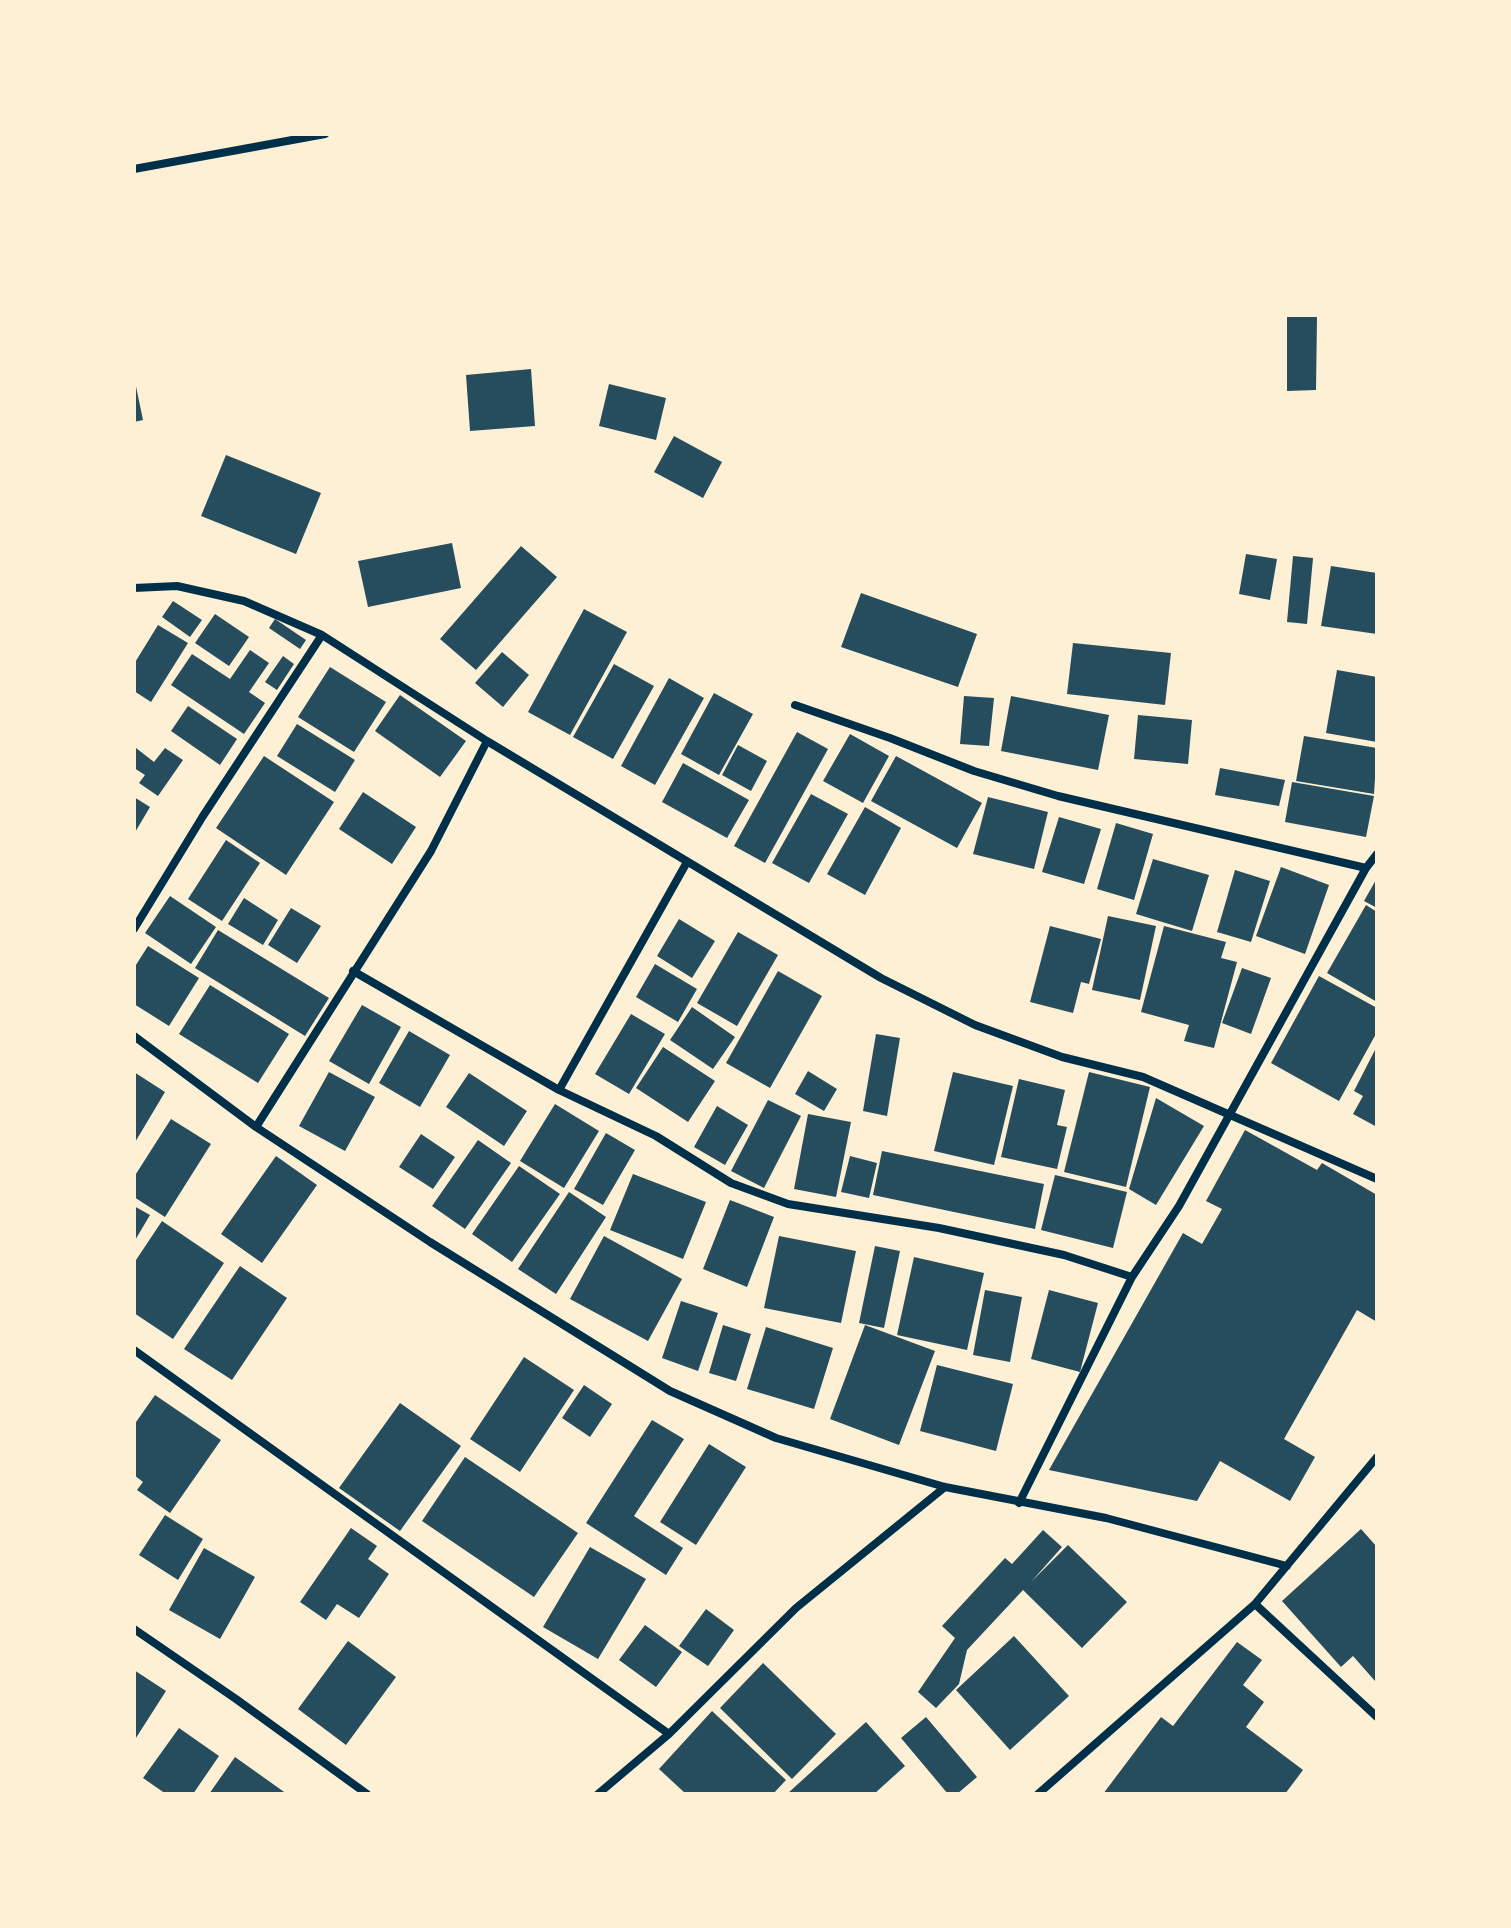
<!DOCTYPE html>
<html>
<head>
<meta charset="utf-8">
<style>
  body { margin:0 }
  #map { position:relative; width:1511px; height:1928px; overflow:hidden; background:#fdf0d5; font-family:Karla,sans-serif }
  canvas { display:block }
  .frame { position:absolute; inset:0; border:136px solid #fdf0d5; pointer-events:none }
</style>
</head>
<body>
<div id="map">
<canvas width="1511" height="1928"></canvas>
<div class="frame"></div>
</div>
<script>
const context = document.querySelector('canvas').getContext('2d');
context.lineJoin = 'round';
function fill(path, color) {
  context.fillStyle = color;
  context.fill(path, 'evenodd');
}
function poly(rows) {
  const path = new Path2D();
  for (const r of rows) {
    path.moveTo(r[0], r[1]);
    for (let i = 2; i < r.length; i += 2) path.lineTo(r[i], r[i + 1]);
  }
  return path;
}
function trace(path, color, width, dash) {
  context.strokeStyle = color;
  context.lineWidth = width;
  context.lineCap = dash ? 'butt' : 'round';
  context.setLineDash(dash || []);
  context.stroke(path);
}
fill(poly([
  [1287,317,1317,317,1316,390,1287,391],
  [531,369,535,426,470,431,466,375],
  [134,377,143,420,134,422],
  [609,384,666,398,656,440,599,426],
  [674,436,722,462,703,498,654,472],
  [226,455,321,493,296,554,201,516],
  [452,543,461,588,368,607,358,561],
  [521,546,557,577,476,670,440,639],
  [1246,554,1277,559,1270,600,1239,594],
  [1293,556,1313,558,1307,624,1287,622],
  [1331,566,1377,573,1377,634,1321,626],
  [861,593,977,634,958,687,841,647],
  [173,601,202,620,190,637,162,617],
  [584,609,627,632,570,735,528,712],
  [215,614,249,637,229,666,195,643],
  [275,619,306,640,300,649,269,628],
  [158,625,188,643,151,702,134,691,134,664],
  [1073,643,1171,653,1165,705,1067,694],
  [250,650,269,663,249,692,265,703,244,734,171,685,192,654,230,679],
  [502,652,529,675,503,707,475,683],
  [283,656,294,664,277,690,265,682],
  [614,664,654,686,613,759,573,737],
  [330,667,386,702,354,752,298,717],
  [1337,670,1377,677,1377,742,1326,733],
  [669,678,704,698,655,785,621,766],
  [714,693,753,714,719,775,681,754],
  [400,695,466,741,440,777,375,731],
  [964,696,994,698,989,746,960,744],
  [1011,696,1109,715,1098,770,1001,751],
  [188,706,237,739,220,765,171,731],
  [1138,715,1192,720,1188,764,1134,759],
  [297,724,355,760,335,792,277,756],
  [797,732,828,749,765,863,734,846],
  [850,734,889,756,863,803,823,781],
  [1304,736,1377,748,1374,794,1296,781],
  [738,745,767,761,751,791,722,775],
  [136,748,154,762,165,748,183,760,158,796,139,783,145,775,134,768],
  [264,756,334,802,286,875,216,828],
  [896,756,982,803,957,848,871,801],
  [683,763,749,800,727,838,662,802],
  [1220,768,1285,780,1279,806,1215,795],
  [1292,782,1374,796,1366,837,1285,822],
  [363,792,416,827,392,864,339,829],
  [811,794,848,814,809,883,772,863],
  [134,797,150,807,134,834],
  [988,797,1048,812,1034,869,973,854],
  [865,807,901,828,865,895,827,874],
  [1059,817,1101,829,1084,884,1042,872],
  [1116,823,1153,834,1134,900,1097,889],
  [226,840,260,863,222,921,188,899],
  [1153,859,1209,875,1192,931,1136,914],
  [1281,867,1329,885,1305,954,1256,936],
  [1235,870,1270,881,1251,942,1217,932],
  [1377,878,1377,908,1364,901],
  [170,896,216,927,191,964,145,933],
  [244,898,278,920,263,945,228,924],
  [1366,905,1377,912,1377,1002,1327,973],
  [291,908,321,926,297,963,268,945],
  [1108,916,1156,926,1140,1000,1092,990],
  [679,919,715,941,692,978,657,956],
  [1050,926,1101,939,1089,984,1081,982,1073,1013,1030,1002],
  [1164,926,1226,942,1221,958,1237,962,1214,1048,1184,1041,1189,1025,1141,1012],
  [218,930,329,998,305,1036,195,968],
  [738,932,778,955,737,1026,697,1003],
  [148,946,199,978,169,1026,134,1004,134,968],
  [655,964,697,989,678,1022,636,997],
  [1242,968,1271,978,1251,1034,1222,1023],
  [778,971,822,996,770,1088,726,1063],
  [1319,976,1377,1008,1377,1032,1339,1101,1271,1063],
  [210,985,289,1034,258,1083,179,1034],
  [362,1005,401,1027,369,1084,329,1061],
  [692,1007,735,1037,713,1069,670,1040],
  [631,1014,665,1034,629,1094,595,1074],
  [409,1031,450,1055,420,1107,379,1083],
  [876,1034,900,1038,887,1116,863,1111],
  [1377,1046,1377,1127,1353,1114,1363,1096,1354,1091],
  [663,1047,715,1081,688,1122,636,1088],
  [808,1071,837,1089,824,1111,795,1094],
  [134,1072,165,1092,134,1144],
  [329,1072,375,1097,345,1151,299,1126],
  [953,1072,1013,1086,994,1165,934,1151],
  [1089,1072,1150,1087,1126,1187,1064,1172],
  [469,1073,527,1111,504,1146,446,1107],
  [1019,1079,1065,1090,1057,1125,1067,1127,1057,1169,1001,1157],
  [1156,1098,1204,1126,1156,1205,1129,1189],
  [768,1100,801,1116,764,1188,731,1171],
  [555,1104,599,1131,564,1188,520,1161],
  [717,1106,748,1125,725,1165,694,1147],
  [808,1114,851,1122,836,1197,794,1189],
  [171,1119,211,1144,165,1217,134,1197,134,1177],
  [1245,1130,1317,1170,1322,1163,1377,1195,1377,1322,1357,1310,1284,1439,1315,1457,1290,1501,1220,1461,1197,1501,1049,1470,1183,1233,1202,1244,1222,1209,1206,1201],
  [606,1133,635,1150,603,1205,574,1189],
  [421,1134,455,1157,433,1189,399,1167],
  [478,1140,511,1163,465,1229,432,1206],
  [882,1151,1044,1184,1035,1229,873,1195],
  [276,1156,317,1185,262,1263,221,1234],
  [850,1156,877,1163,869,1198,841,1192],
  [519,1166,560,1194,512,1262,472,1234],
  [633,1174,706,1202,683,1259,610,1230],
  [1055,1175,1127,1192,1113,1248,1041,1230],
  [569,1192,606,1217,556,1294,518,1269],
  [730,1200,774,1217,747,1287,703,1269],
  [134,1206,150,1215,134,1242],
  [162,1221,224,1263,173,1339,134,1313,134,1263],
  [604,1236,682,1279,648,1341,570,1299],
  [779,1236,856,1251,841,1323,764,1308],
  [875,1246,900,1251,884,1328,859,1323],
  [914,1257,984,1273,967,1350,897,1335],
  [240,1266,287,1298,232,1380,184,1349],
  [985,1290,1022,1297,1010,1362,973,1355],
  [1049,1290,1098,1303,1080,1372,1031,1359],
  [681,1301,718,1313,698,1371,662,1358],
  [723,1325,751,1334,736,1381,709,1373],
  [865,1325,935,1351,899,1445,830,1419],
  [766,1327,833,1348,814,1409,747,1389],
  [524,1357,574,1390,520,1472,470,1439],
  [937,1365,1013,1384,996,1451,920,1431],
  [584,1385,612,1404,590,1437,562,1418],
  [155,1395,221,1440,170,1513,137,1490,143,1482,134,1475,134,1425],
  [400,1403,461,1446,400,1531,339,1488],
  [652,1420,684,1439,634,1516,683,1548,666,1575,586,1523],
  [709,1444,746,1467,696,1545,660,1522],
  [465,1457,578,1533,534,1597,422,1521],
  [165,1515,203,1539,178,1580,139,1555],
  [351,1528,377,1546,368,1559,389,1574,359,1618,337,1604,326,1620,300,1602],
  [1361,1529,1377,1547,1375,1681,1353,1656,1341,1667,1282,1601],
  [1043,1530,1062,1547,1031,1582,1068,1545,1127,1602,1082,1648,1023,1590,967,1650,959,1684,936,1708,918,1692,955,1638,942,1626,1005,1558,1012,1564],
  [590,1547,646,1579,598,1659,543,1627],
  [204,1548,255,1577,220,1639,169,1610],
  [706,1609,734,1630,708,1666,679,1646],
  [645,1625,682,1652,656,1687,619,1660],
  [1014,1636,1069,1696,1010,1750,956,1690],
  [348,1641,396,1677,346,1745,298,1709],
  [1237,1642,1262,1660,1243,1685,1264,1702,1246,1727,1303,1770,1285,1794,1103,1794,1161,1717,1173,1726],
  [763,1663,836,1734,792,1779,720,1708],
  [134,1670,166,1691,134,1741],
  [712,1711,786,1780,773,1794,686,1794,659,1769],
  [926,1717,977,1777,957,1794,948,1794,901,1738],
  [866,1722,905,1766,874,1794,787,1794],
  [179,1728,219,1756,193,1794,166,1794,143,1778],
  [235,1757,287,1794,209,1794]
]), '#264d5e');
trace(poly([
  [134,169,325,134],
  [134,588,177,586,244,601,322,635,487,741],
  [795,705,890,738,974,771,1058,796,1366,868],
  [134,929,203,816,322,635],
  [353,971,559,1090,656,1136,731,1183,788,1204,939,1228,1064,1255,1132,1277],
  [134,1036,256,1127,430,1242,670,1391,776,1438,945,1487,1106,1518,1287,1566],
  [559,1090,687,862],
  [256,1127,431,851,487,741,881,978,975,1025,1062,1057,1143,1077,1377,1179],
  [134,1350,669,1734],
  [1019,1503,1132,1277,1179,1206,1366,868,1377,854],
  [1255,1604,1377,1717],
  [134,1629,236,1699,367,1794],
  [598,1794,669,1734,796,1608,945,1487],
  [1038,1794,1255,1604,1377,1457]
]), '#003049', 8);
</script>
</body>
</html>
